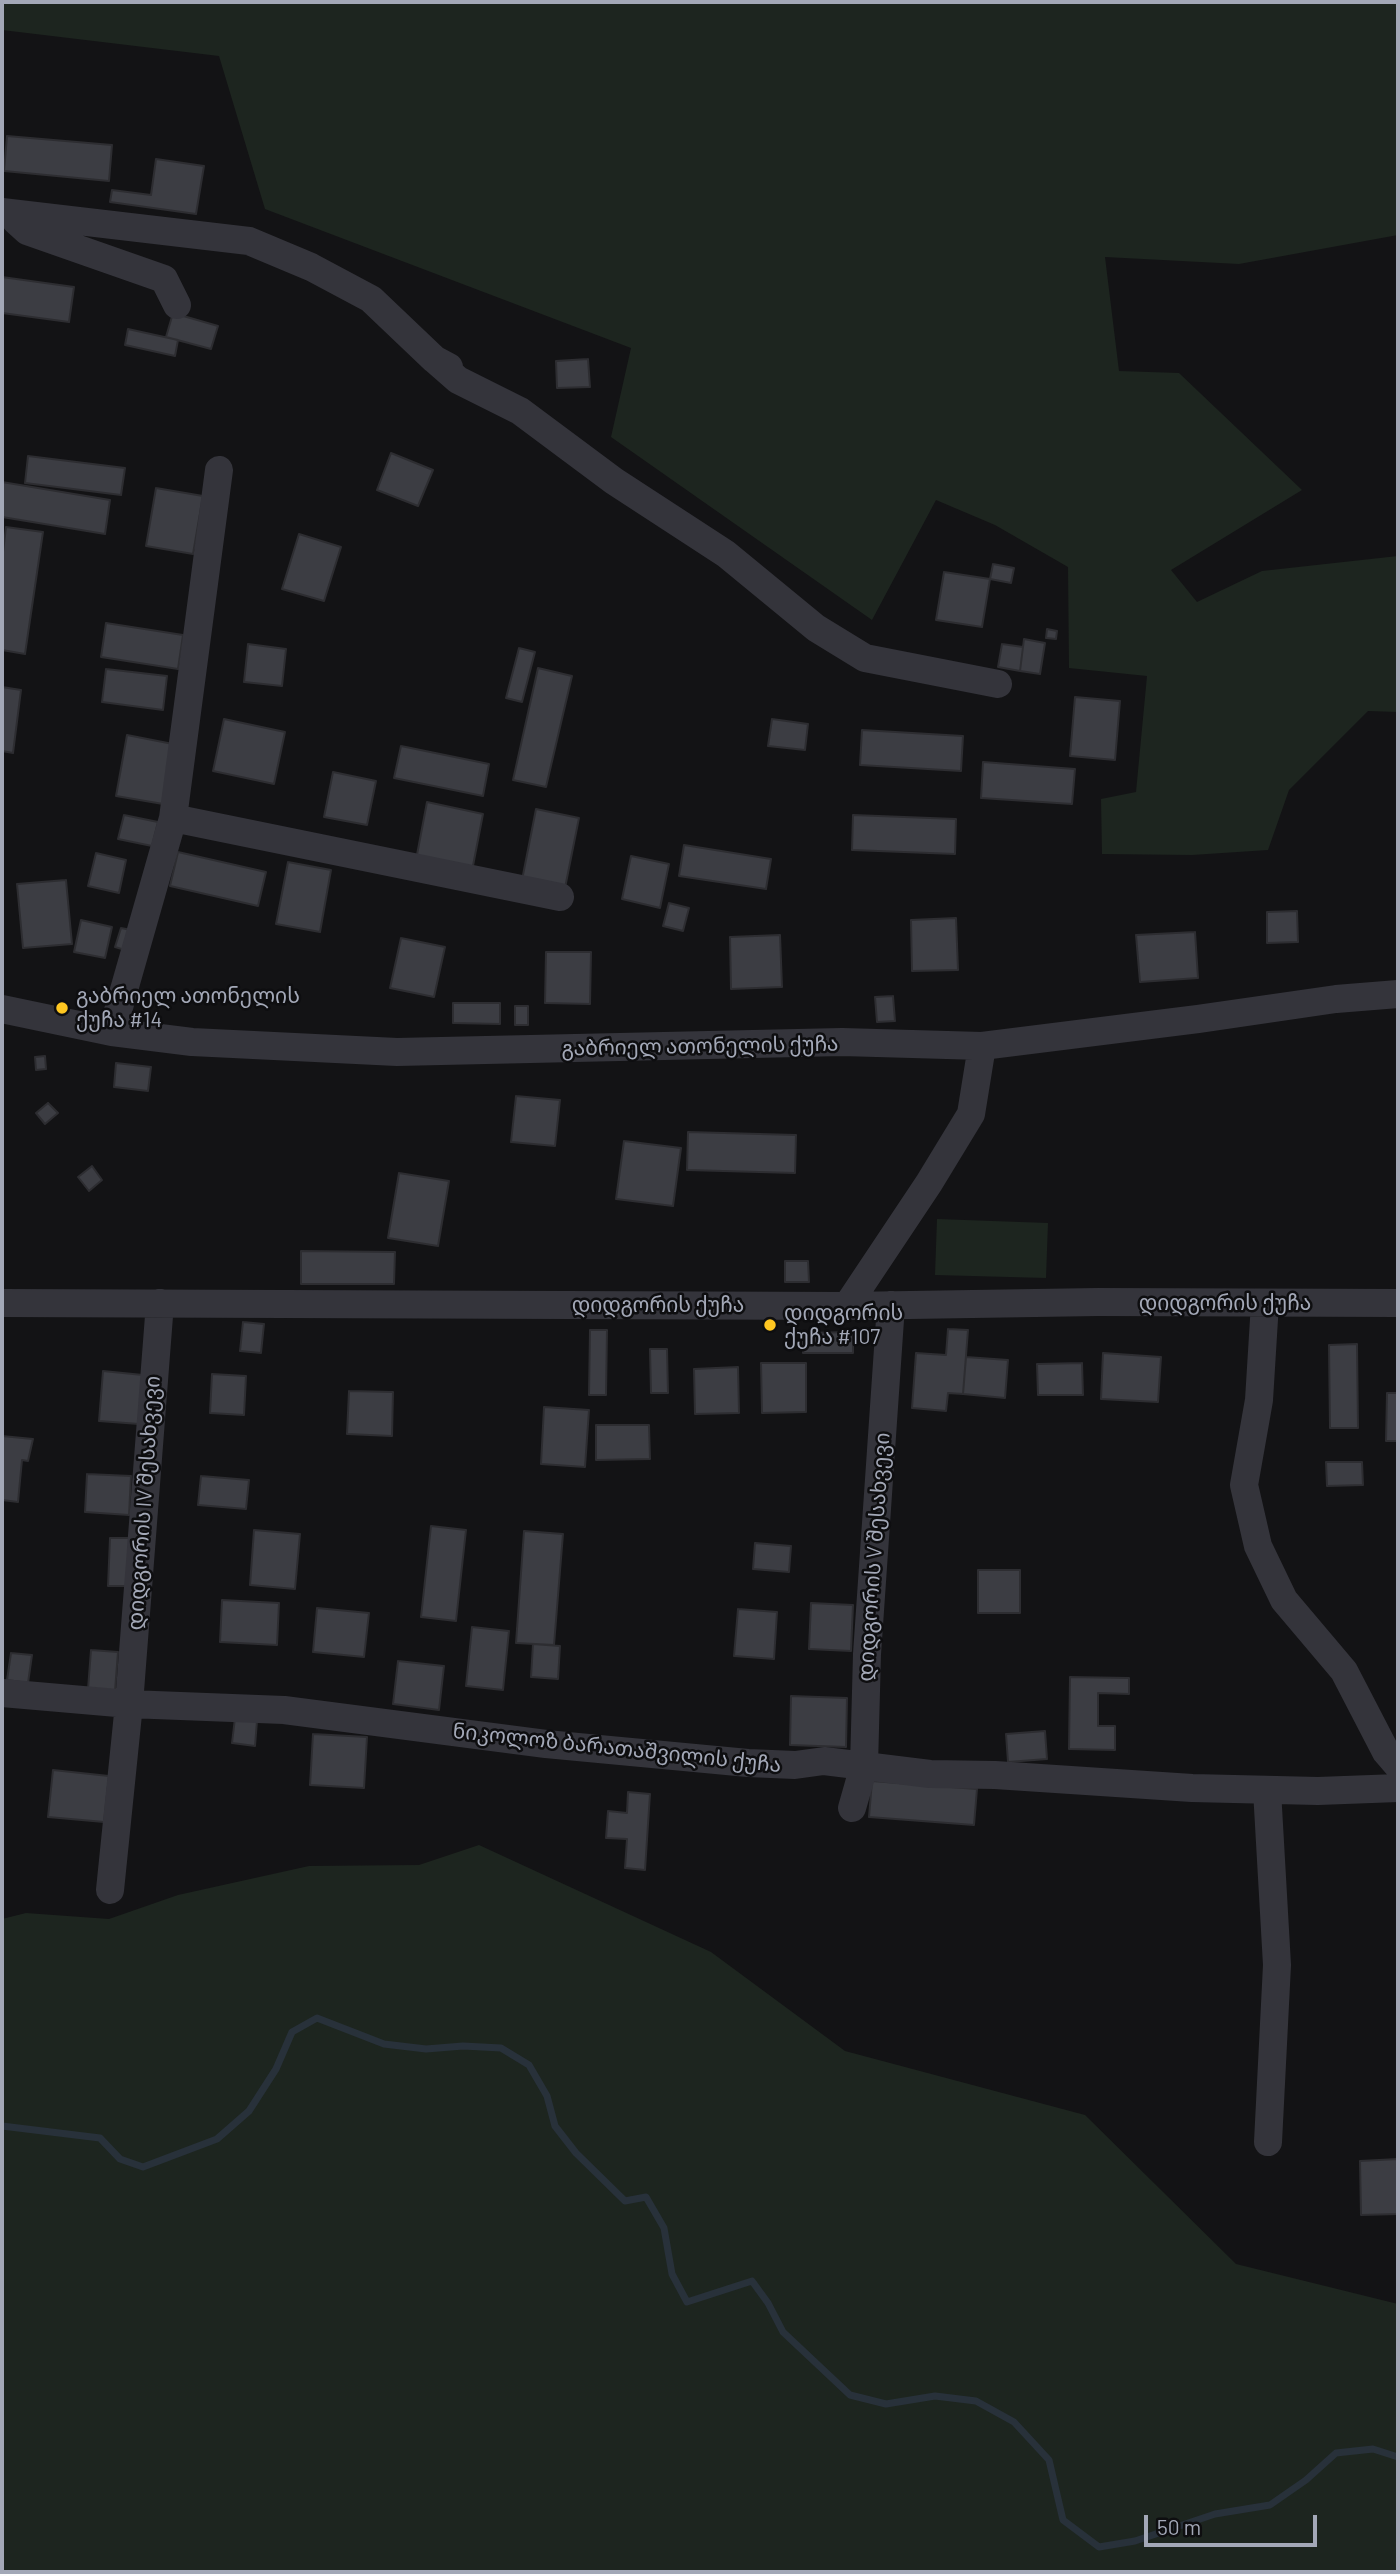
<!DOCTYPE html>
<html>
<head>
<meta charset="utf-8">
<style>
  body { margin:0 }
  #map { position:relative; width:1400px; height:2574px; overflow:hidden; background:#131315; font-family:Barlow,sans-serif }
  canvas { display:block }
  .frame { position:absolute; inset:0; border:4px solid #a3a8b7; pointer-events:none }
  .scale { position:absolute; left:1144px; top:2515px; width:173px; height:32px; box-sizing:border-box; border:4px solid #a3a8b7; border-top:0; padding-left:9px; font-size:21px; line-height:24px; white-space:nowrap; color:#a3a8b7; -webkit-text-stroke:5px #0e0e10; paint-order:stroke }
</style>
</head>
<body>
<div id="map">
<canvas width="1400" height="2574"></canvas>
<div class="frame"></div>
<div class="scale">50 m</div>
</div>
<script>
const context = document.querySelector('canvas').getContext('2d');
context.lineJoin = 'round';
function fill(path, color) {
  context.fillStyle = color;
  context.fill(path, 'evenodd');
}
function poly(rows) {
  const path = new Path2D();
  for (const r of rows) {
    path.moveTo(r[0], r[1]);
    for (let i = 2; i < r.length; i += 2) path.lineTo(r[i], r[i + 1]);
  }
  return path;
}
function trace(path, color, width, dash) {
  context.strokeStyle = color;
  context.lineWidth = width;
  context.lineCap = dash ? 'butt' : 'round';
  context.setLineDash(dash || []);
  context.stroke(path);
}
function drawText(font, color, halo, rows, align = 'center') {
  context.font = font + ' Barlow,"Noto Sans Georgian",sans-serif';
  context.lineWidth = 5;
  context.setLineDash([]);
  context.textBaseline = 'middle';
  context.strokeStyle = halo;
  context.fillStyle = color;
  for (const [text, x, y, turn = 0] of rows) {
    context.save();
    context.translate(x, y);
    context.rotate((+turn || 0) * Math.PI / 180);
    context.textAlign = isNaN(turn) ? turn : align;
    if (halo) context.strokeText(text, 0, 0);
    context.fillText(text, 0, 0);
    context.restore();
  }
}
fill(poly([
  [2,2,1398,2,1398,235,1239,264,1105,257,1119,371,1179,373,1302,490,1171,570,1197,602,1262,571,1398,556,1398,712,1368,711,1289,790,1268,850,1192,855,1102,854,1101,799,1136,792,1147,676,1069,668,1068,567,995,525,936,500,872,620,611,437,631,348,265,209,219,56,2,30],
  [937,1219,1048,1223,1046,1278,935,1275],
  [479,1845,711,1952,845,2051,1085,2115,1236,2264,1398,2304,1398,2572,2,2572,2,1919,26,1913,109,1919,178,1895,309,1866,419,1865]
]), '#1d251f');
trace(poly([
  [2,2126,100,2138,120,2159,143,2167,217,2139,249,2111,276,2069,292,2032,317,2018,384,2044,426,2049,463,2046,501,2048,529,2065,547,2096,555,2126,576,2153,625,2201,646,2197,664,2228,672,2274,687,2302,752,2281,768,2303,783,2332,850,2395,886,2404,935,2396,976,2401,1014,2422,1049,2460,1063,2520,1099,2547,1135,2541,1215,2514,1270,2505,1306,2480,1336,2453,1373,2449,1398,2457]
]), '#28313a', 7);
const building = poly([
  [7,136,112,145,109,181,4,171,7,136],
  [156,159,204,166,196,214,110,202,112,190,151,195,156,159],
  [2,277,74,287,69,322,2,313,2,277],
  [173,313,218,326,211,349,166,337,173,313],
  [128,329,178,340,175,356,125,345,128,329],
  [588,359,590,387,557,388,556,361,588,359],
  [391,453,433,470,418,506,377,490,391,453],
  [28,456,125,468,121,495,25,483,28,456],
  [2,482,110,500,105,534,2,517,2,482],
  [156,488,203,496,193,554,146,546,156,488],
  [6,527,43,532,25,654,2,650,2,560,6,527],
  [299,534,341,547,324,601,282,589,299,534],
  [993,564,1014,568,1011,583,990,579,993,564],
  [944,572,990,579,982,627,936,620,944,572],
  [106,623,183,635,178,669,101,657,106,623],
  [1047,629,1057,631,1056,639,1046,638,1047,629],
  [1024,639,1045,643,1040,674,1020,671,1024,639],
  [248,644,286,649,282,686,244,682,248,644],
  [1002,644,1023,647,1020,671,998,667,1002,644],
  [519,648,535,652,522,702,506,698,519,648],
  [538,668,572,676,546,787,513,780,538,668],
  [106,669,167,676,163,710,102,702,106,669],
  [2,687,21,690,13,753,2,751,2,687],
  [1075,697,1120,701,1115,760,1070,756,1075,697],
  [224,719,285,732,274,784,213,771,224,719],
  [772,719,808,724,805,750,768,746,772,719],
  [862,730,963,736,961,771,860,765,862,730],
  [127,735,173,744,163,804,116,796,127,735],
  [401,746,489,764,483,796,394,778,401,746],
  [983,762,1075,769,1072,804,981,798,983,762],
  [333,772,376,781,367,825,324,817,333,772],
  [427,802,483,814,472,871,416,860,427,802],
  [536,809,579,818,565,888,522,880,536,809],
  [124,815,158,822,152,846,118,839,124,815],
  [853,815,956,819,955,854,852,850,853,815],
  [684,845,771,859,766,889,679,876,684,845],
  [178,852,266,872,258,906,170,886,178,852],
  [96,853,126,860,119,893,88,886,96,853],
  [631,856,669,864,660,908,622,899,631,856],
  [288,862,331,870,320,932,276,924,288,862],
  [66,880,72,944,23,948,17,884,66,880],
  [669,903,689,908,683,931,663,926,669,903],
  [1297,911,1298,942,1267,943,1267,912,1297,911],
  [956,918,958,970,912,971,911,920,956,918],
  [81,920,112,927,105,958,74,952,81,920],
  [121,928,131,930,125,950,115,947,121,928],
  [1195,932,1198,978,1140,982,1136,935,1195,932],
  [780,935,782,987,731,989,730,937,780,935],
  [401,938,445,947,434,997,390,988,401,938],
  [546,952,591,952,590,1004,545,1003,546,952],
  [893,996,895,1021,877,1022,875,997,893,996],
  [453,1003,500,1003,500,1024,453,1023,453,1003],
  [515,1006,528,1006,528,1025,515,1025,515,1006],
  [45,1056,46,1069,36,1070,35,1057,45,1056],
  [116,1063,151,1067,148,1091,114,1087,116,1063],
  [516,1096,560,1100,555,1146,511,1142,516,1096],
  [48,1103,58,1113,45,1124,36,1113,48,1103],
  [688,1132,796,1135,795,1173,687,1170,688,1132],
  [624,1141,681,1148,673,1206,616,1199,624,1141],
  [92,1166,102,1180,89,1191,78,1177,92,1166],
  [399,1173,449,1181,438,1246,388,1238,399,1173],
  [301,1251,395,1252,394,1284,301,1284,301,1251],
  [785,1261,808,1261,809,1282,785,1282,785,1261],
  [243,1322,264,1324,261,1353,240,1351,243,1322],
  [948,1329,968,1330,963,1394,948,1393,946,1411,912,1408,916,1353,946,1355,948,1329],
  [590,1330,607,1330,606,1395,589,1395,590,1330],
  [853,1332,853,1353,803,1353,803,1333,853,1332],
  [1357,1344,1358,1428,1330,1428,1329,1345,1357,1344],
  [650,1349,667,1349,668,1393,651,1393,650,1349],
  [1103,1353,1161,1357,1158,1402,1101,1399,1103,1353],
  [966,1357,1008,1360,1005,1398,963,1394,966,1357],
  [761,1363,806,1363,806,1412,762,1413,761,1363],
  [1082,1363,1083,1395,1038,1395,1037,1364,1082,1363],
  [738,1367,739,1413,695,1414,694,1369,738,1367],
  [103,1371,143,1375,139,1424,99,1421,103,1371],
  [212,1374,246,1376,244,1415,210,1413,212,1374],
  [349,1391,393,1392,392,1436,347,1434,349,1391],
  [1387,1393,1398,1393,1398,1441,1386,1441,1387,1393],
  [544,1407,589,1410,585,1467,541,1464,544,1407],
  [596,1425,649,1425,650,1459,596,1460,596,1425],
  [2,1436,33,1439,28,1461,22,1460,18,1502,2,1500,2,1436],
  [1326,1462,1362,1462,1363,1485,1327,1486,1326,1462],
  [87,1474,131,1476,129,1515,85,1512,87,1474],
  [201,1476,249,1480,246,1509,198,1505,201,1476],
  [431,1526,466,1530,456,1621,421,1617,431,1526],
  [254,1530,300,1534,295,1589,250,1585,254,1530],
  [524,1531,563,1534,554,1645,516,1643,524,1531],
  [110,1538,129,1538,128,1586,108,1586,110,1538],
  [755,1543,791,1546,789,1572,753,1569,755,1543],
  [978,1570,1020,1570,1020,1613,978,1613,978,1570],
  [222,1600,279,1603,277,1645,220,1642,222,1600],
  [811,1603,853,1605,851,1651,809,1649,811,1603],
  [317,1608,369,1613,364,1657,313,1652,317,1608],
  [738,1609,777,1612,774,1659,734,1656,738,1609],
  [472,1627,509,1631,503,1690,466,1686,472,1627],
  [533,1644,560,1646,558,1679,531,1677,533,1644],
  [91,1650,118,1652,115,1691,88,1689,91,1650],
  [11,1653,32,1655,28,1683,7,1680,11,1653],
  [398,1661,444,1666,439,1710,393,1704,398,1661],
  [1070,1677,1129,1678,1129,1694,1098,1693,1098,1726,1115,1726,1115,1750,1069,1749,1070,1677],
  [791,1696,847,1698,846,1747,790,1745,791,1696],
  [235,1718,257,1721,255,1746,232,1743,235,1718],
  [1045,1731,1047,1759,1008,1762,1006,1734,1045,1731],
  [313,1734,367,1737,364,1788,310,1785,313,1734],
  [53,1770,109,1776,104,1822,48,1817,53,1770],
  [872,1781,977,1789,974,1825,869,1817,872,1781],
  [628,1792,650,1794,645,1870,625,1868,627,1839,606,1838,608,1811,627,1813,628,1792],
  [1398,2159,1398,2214,1361,2215,1360,2161,1398,2159]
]);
fill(building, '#3c3d43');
trace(building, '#2d2d31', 2);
trace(poly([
  [2,212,249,241,311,267,371,299,434,359,449,367],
  [16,221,27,231,164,279,177,305],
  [434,359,458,380,520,411,614,481,726,554,816,628,865,658,998,684],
  [173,818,560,897],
  [2,1009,112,1032,192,1042,397,1052,842,1042,982,1046,1198,1019,1336,999,1398,994],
  [112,1032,173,818,219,470],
  [2,1303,847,1306,1098,1302,1398,1303],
  [1265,1303,1259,1400,1244,1485,1258,1546,1284,1600,1344,1671,1386,1752,1398,1766],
  [847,1306,929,1183,971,1114,982,1046],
  [2,1693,129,1704,284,1710,546,1744,748,1763,795,1765,824,1761,930,1774,995,1775,1192,1788,1318,1791,1398,1788],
  [1267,1790,1277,1965,1268,2142],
  [852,1808,864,1766,867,1654,891,1305],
  [110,1890,129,1704,160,1303]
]), '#34343b', 28);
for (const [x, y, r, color] of [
  [62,1008,7,"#ffc721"],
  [770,1325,7,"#ffc721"]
]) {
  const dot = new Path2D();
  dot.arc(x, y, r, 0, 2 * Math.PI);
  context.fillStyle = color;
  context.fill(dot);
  trace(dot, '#0e0e10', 2.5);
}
drawText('21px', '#a3a8b7', '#0e0e10', [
  ["გაბრიელ ათონელის",76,996],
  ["ქუჩა #14",76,1020],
  ["დიდგორის",784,1313],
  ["ქუჩა #107",784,1337]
], 'left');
drawText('21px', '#a3a8b7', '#0e0e10', [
  ["გაბრიელ ათონელის ქუჩა",700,1046,-1],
  ["დიდგორის ქუჩა",1225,1303],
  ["დიდგორის ქუჩა",658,1305],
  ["დიდგორის IV შესახვევი",144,1503,-86],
  ["დიდგორის V შესახვევი",874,1557,-86],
  ["ნიკოლოზ ბარათაშვილის ქუჩა",617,1748,6]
]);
</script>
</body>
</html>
